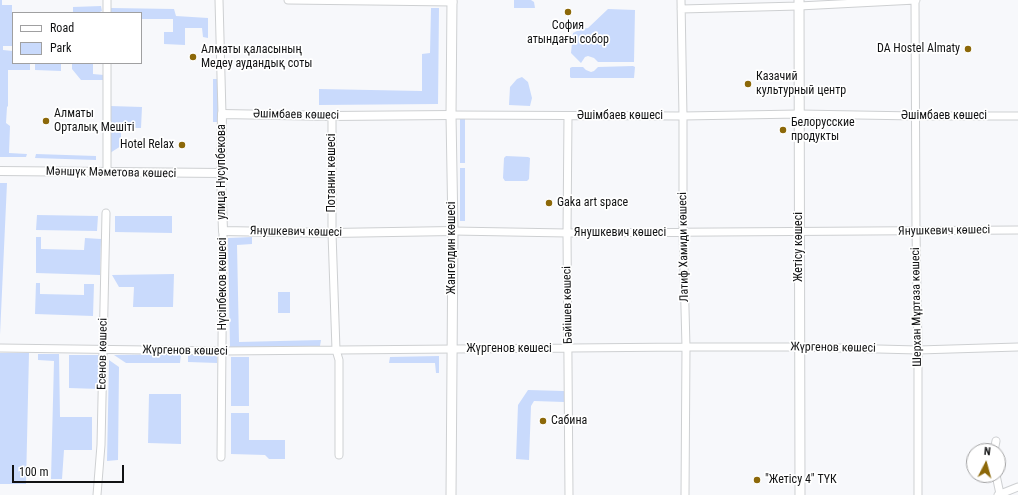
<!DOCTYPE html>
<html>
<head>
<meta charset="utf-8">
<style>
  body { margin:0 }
  #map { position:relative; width:1018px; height:495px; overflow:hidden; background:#f7f8fb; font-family:"Roboto Condensed",sans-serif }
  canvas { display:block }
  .legend { position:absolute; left:12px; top:12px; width:130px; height:52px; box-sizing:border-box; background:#fff; border:1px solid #a0a0a1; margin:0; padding:5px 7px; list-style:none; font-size:12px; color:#111213 }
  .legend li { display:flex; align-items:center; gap:8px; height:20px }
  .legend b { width:20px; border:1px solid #a0a0a1 }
  .north { position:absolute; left:966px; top:443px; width:40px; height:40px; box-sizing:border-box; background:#fff; border:1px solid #a0a0a1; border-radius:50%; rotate:6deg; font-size:11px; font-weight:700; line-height:16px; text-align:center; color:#111213 }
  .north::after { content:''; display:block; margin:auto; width:14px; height:18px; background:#8c6809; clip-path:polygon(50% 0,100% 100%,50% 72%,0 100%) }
  .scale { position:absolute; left:12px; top:465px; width:112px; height:18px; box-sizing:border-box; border:2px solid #111213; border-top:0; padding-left:5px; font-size:12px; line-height:14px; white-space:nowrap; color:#111213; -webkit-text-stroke:3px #fff; paint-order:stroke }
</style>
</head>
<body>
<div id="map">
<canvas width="1018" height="495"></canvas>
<ul class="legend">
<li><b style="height:5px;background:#fff"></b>Road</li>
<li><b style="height:11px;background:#c9dafc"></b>Park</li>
</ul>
<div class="north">N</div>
<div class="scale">100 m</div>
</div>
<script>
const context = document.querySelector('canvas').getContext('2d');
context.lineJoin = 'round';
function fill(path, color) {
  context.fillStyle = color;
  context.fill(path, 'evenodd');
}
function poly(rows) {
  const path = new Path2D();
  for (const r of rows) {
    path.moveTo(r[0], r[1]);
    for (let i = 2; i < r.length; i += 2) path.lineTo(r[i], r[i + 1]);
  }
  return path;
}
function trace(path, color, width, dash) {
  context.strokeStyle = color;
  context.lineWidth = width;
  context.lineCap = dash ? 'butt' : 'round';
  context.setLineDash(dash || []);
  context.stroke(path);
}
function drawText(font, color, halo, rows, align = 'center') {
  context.font = font + ' "Roboto Condensed",sans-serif';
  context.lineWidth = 3.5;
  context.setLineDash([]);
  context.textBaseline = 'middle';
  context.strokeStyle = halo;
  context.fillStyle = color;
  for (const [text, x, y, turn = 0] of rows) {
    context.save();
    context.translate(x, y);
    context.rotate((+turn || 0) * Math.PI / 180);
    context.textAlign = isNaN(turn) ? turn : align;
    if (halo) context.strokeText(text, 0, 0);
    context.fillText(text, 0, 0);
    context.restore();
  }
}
fill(poly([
  [0,0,2,0,2,5,12,5,12,24,13,24,13,46,3,46,3,50,13,51,13,63,30,63,30,70,8,70,8,106,7,107,6,123,10,126,9,153,27,154,26,157,0,157],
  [514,0,531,0,534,2,535,8,514,8],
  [101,6,102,11,97,13,73,13,73,7],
  [111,8,174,9,176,16,208,18,208,38,203,37,202,28,185,28,185,45,164,44,164,32,173,32,173,19,141,19,141,13,111,13],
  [431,8,439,8,438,104,319,105,319,89,422,91,422,54,430,53],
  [608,9,635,10,634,62,598,62,594,58,588,56,585,57,581,63,571,53,573,33,581,29,588,28],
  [35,63,61,63,61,71,35,70],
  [72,63,93,63,93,74,104,75,104,80,81,80,72,69],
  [633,66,635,67,634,78,571,78,570,77,570,68,572,67,583,67,586,70,591,72,594,71,598,67],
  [522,77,528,82,532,98,530,106,509,105,510,87,517,79],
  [213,79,218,79,219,122,213,122],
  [110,106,142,107,141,128,121,128,121,146,110,153],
  [460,117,465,117,465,163,460,163],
  [36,154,96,156,96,160,35,158],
  [506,156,528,157,530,158,529,179,527,181,505,181,503,178,504,158],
  [460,168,465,168,465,221,460,221],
  [0,183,7,183,0,335],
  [37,215,98,216,97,231,36,230],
  [115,216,172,216,172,233,115,232],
  [36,237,41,237,41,249,84,250,85,238,101,239,100,275,36,273],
  [252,237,252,244,237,245,239,342,321,340,320,346,230,348,228,238],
  [174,274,173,307,133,307,134,287,119,287,112,275],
  [36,283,40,283,40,294,84,295,84,284,94,284,93,316,35,314],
  [278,292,290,292,290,313,278,313],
  [0,353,29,353,26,484,0,484],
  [38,354,59,354,60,417,92,417,92,450,64,450,62,479,51,479,54,361,38,360],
  [181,354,180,363,126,363,114,355],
  [188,354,217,355,217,363,188,362],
  [69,355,99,355,99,389,69,388],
  [439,356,439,373,436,373,435,363,389,363,390,357],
  [231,357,249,357,249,406,231,406],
  [109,360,119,367,118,460,107,461],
  [528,390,564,391,564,402,534,401,531,406,529,460,516,459,518,405],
  [149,394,181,394,181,444,148,443],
  [231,413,249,413,249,440,285,440,285,459,269,459,265,455,231,454]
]), '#c9dafc');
const minor = poly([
  [107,0,107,13],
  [219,0,222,114],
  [288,0,453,2],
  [681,0,683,116,683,232,686,347,685,495],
  [915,0,916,231,918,350,918,495],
  [681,9,799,6,916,0],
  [107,63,107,173],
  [451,115,683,116,799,114,916,116,1018,116],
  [332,116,332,233,336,350,339,360,339,455],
  [568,116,567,233,569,495],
  [453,231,567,233,1018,230],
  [0,348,223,351,686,347,799,347,918,350,1018,347],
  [994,451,996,441],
  [221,457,223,231],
  [996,475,1000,494],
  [97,495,101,445,106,213],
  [998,495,1018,487]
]);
const tertiary = poly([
  [451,115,332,116,222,114,221,173,223,231,332,233,453,231],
  [0,171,221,173]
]);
const secondary = poly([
  [799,0,800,495],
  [451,495,453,231,451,115,452,0]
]);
trace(minor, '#ced0d2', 9);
trace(tertiary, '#ced0d2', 10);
trace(secondary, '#ced0d2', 11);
trace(minor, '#fff', 7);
trace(tertiary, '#fff', 8);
trace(secondary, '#fff', 9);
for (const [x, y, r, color] of [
  [568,12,4,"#8c6809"],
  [968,49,4,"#8c6809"],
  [193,57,4,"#8c6809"],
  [748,84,4,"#8c6809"],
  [46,121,4,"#8c6809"],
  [783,130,4,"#8c6809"],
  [182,145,4,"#8c6809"],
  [549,203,4,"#8c6809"],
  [543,421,4,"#8c6809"],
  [757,480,4,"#8c6809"]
]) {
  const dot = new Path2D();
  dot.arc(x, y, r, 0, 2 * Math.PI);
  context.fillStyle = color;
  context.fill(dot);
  trace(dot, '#fff', 1.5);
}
drawText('12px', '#111213', '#fff', [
  ["София",568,26,"center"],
  ["атындағы собор",568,40,"center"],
  ["DA Hostel Almaty",960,49,"right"],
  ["Алматы қаласының",201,50],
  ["Медеу аудандық соты",201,64],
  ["Казачий",756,77],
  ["культурный центр",756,91],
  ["Алматы",54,114],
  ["Орталық Мешіті",54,128],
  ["Белорусские",791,123],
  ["продукты",791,137],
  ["Hotel Relax",174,145,"right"],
  ["Gaka art space",557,203],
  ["Сабина",551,421],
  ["\"Жетісу 4\" ТҮК",765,480]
], 'left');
drawText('12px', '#111213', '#fff', [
  ["Әшімбаев көшесі",296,115,1],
  ["Әшімбаев көшесі",620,116],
  ["Әшімбаев көшесі",944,116],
  ["улица Нусупбекова",222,172,-90],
  ["Мәншүк Мәметова көшесі",111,173,1],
  ["Потанин көшесі",332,173,-90],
  ["Янушкевич көшесі",944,231,-1],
  ["Янушкевич көшесі",296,232,1],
  ["Янушкевич көшесі",620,233],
  ["Латиф Хамиди көшесі",684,247,-91],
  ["Жетісу көшесі",799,247,-90],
  ["Жангелдин көшесі",452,248,-90],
  ["Нүсіпбеков көшесі",223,284,-90],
  ["Бәйішев көшесі",568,305,-91],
  ["Шерхан Мұртаза көшесі",917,307,-91],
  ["Жүргенов көшесі",833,348,1],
  ["Жүргенов көшесі",509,349],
  ["Жүргенов көшесі",185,351,1],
  ["Есенов көшесі",103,354,-89]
]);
</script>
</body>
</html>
